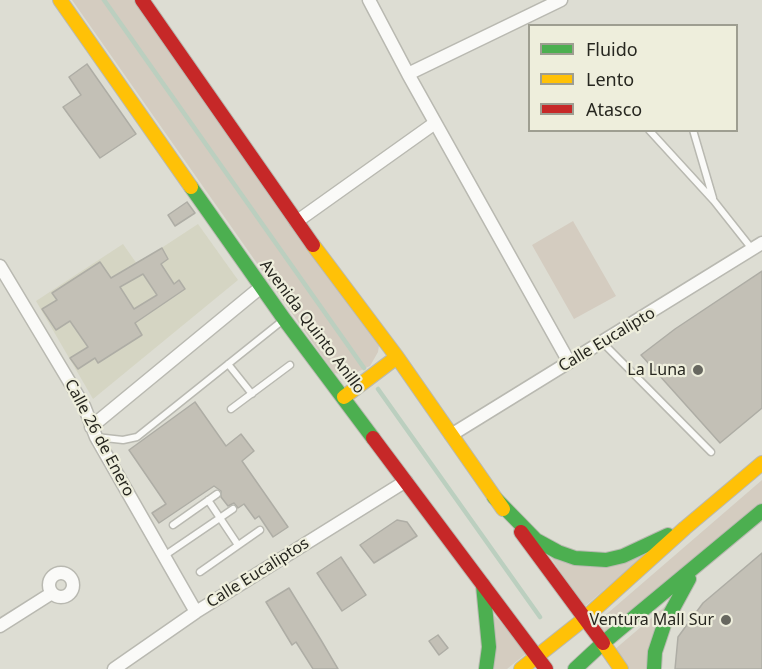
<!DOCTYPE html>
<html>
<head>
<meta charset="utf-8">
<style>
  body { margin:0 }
  #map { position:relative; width:762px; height:669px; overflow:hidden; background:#ddddd3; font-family:"Noto Sans",sans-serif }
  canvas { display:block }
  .legend { position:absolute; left:528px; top:24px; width:210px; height:108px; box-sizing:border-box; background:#eeeedc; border:2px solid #9e9e91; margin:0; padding:8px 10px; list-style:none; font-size:18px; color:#272720 }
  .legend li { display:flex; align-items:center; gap:12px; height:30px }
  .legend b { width:30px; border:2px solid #9e9e91 }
</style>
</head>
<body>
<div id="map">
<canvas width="762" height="669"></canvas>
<ul class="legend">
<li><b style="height:8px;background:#4caf50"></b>Fluido</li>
<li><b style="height:8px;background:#ffc107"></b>Lento</li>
<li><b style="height:8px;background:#c62828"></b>Atasco</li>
</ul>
</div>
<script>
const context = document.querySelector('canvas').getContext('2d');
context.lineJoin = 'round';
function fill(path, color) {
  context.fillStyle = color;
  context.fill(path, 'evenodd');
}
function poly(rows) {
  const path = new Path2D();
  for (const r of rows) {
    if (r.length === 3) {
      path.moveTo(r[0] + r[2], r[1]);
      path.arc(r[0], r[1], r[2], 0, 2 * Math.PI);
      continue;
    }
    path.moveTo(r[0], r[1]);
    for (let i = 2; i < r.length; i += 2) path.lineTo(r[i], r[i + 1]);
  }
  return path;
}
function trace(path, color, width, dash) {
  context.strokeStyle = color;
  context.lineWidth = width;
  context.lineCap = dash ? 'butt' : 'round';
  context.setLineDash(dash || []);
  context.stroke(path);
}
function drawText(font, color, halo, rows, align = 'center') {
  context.font = font + ' "Noto Sans",sans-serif';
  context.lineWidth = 4.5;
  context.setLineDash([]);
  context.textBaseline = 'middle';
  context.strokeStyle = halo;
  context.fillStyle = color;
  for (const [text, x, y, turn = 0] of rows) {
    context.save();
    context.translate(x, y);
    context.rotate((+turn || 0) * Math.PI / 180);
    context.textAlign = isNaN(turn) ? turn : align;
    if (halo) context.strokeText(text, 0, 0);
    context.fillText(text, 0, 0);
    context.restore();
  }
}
fill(poly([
  [198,224,238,280,93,399,36,301,123,244,137,264]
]), '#d5d5c3');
fill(poly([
  [72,0,135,0,379,345,378,352,370,366,355,373,347,375,334,373],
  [573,221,616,296,574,319,532,245],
  [762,480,762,504,601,635,594,625],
  [547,551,647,553,583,608],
  [669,603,649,669,629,669,614,650],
  [494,615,528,652,507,669,491,669]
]), '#d4ccc0');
trace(poly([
  [104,0,364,368],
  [378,389,540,617]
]), '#bbcfbf', 4.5);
const building = poly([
  [87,64,136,134,100,158,63,107,81,95,69,77,87,64],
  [187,202,195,213,175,226,168,215,187,202],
  [162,248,168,259,161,264,174,284,179,280,185,289,135,323,142,335,98,363,95,358,78,369,70,358,88,347,70,321,56,330,42,309,57,300,52,293,100,262,111,278,162,248],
  [143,274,157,295,134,309,120,287,143,274],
  [762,271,762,408,720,443,641,355,675,329,762,271],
  [195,402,226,446,241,434,254,451,242,461,288,527,273,537,259,516,255,519,244,504,238,508,234,503,228,506,221,497,221,491,214,486,159,523,152,513,166,504,129,450,195,402],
  [397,520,407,522,417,536,374,563,360,545,397,520],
  [762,553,762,669,675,669,678,637,703,603,762,553],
  [341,557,366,595,342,611,317,573,341,557],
  [289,588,321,640,338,669,313,669,296,642,292,645,266,602,289,588],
  [438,635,448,648,439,655,429,641,438,635]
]);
fill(building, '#c3c0b6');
trace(building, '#aeada5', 1.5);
const lane = poly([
  [649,130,714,201,752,249],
  [693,130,713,198],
  [602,342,711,452],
  [228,364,252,394],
  [231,409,290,365],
  [96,437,123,440,137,437,282,321],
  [208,500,238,545],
  [173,525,217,494],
  [164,556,233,509],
  [200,572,260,530]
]);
const street = poly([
  [369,0,408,74,569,362],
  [408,74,561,0],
  [296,222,435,123],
  [0,266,84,406,96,437,196,612],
  [91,427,261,287],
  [451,435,762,243],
  [61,585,12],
  [0,626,52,593],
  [114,669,196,612,406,481]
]);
const fast = poly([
  [191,187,284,319,373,438],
  [494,497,536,540,558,552,575,558,606,560,623,556,668,535],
  [483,585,489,647,486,669],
  [575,669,603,643,762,511],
  [654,669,655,652,664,625,689,579]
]);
const slow = poly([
  [60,0,191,187],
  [313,245,397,357,503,509],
  [344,397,397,357],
  [603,643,621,669],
  [521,669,584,619,685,528,762,463]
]);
const jam = poly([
  [142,0,313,245],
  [373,438,546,669],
  [521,532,603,643]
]);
trace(lane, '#b9b9b1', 9);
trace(street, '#b9b9b1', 15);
trace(fast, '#b9b9b1', 16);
trace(slow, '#b9b9b1', 16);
trace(jam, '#b9b9b1', 16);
trace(lane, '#fafaf8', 6);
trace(street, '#fafaf8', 12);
trace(fast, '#4caf50', 14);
trace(slow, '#ffc107', 14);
trace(jam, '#c62828', 14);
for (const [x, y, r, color] of [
  [698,370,6,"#67675f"],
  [726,620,6,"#67675f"]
]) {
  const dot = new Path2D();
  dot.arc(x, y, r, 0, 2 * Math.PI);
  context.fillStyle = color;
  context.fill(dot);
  trace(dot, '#eeeedc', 2);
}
drawText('16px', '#272720', '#eeeedc', [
  ["Avenida Quinto Anillo",312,327,53],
  ["Calle Eucalipto",607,340,-31],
  ["Calle 26 de Enero",99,438,62],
  ["Calle Eucaliptos",258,573,-32]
]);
drawText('16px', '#272720', '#eeeedc', [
  ["La Luna",686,370],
  ["Ventura Mall Sur",714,620]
], 'right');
</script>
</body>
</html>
